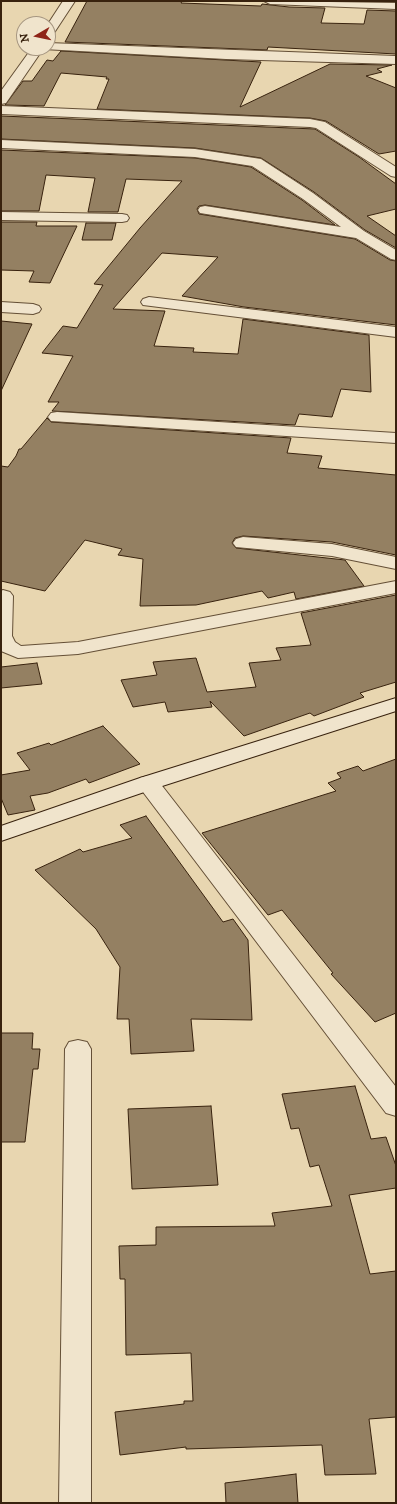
<!DOCTYPE html>
<html>
<head>
<meta charset="utf-8">
<style>
  body { margin:0 }
  #map { position:relative; width:397px; height:1504px; overflow:hidden; background:#e8d6b0; font-family:"IM FELL DW Pica",serif }
  canvas { display:block }
  .frame { position:absolute; inset:0; border:2px solid #38220e; pointer-events:none }
  .north { position:absolute; left:16px; top:16px; width:40px; height:40px; box-sizing:border-box; background:#f0e4cc; border:1px solid #a69680; border-radius:50%; rotate:261deg; font-size:11px; font-weight:700; line-height:16px; text-align:center; color:#38220e }
  .north::after { content:''; display:block; margin:auto; width:14px; height:18px; background:#8f2418; clip-path:polygon(50% 0,100% 100%,50% 72%,0 100%) }
</style>
</head>
<body>
<div id="map">
<canvas width="397" height="1504"></canvas>
<div class="frame"></div>
<div class="north">N</div>
</div>
<script>
const context = document.querySelector('canvas').getContext('2d');
context.lineJoin = 'round';
function fill(path, color) {
  context.fillStyle = color;
  context.fill(path, 'evenodd');
}
function poly(rows) {
  const path = new Path2D();
  for (const r of rows) {
    path.moveTo(r[0], r[1]);
    for (let i = 2; i < r.length; i += 2) path.lineTo(r[i], r[i + 1]);
  }
  return path;
}
function trace(path, color, width, dash) {
  context.strokeStyle = color;
  context.lineWidth = width;
  context.lineCap = dash ? 'butt' : 'round';
  context.setLineDash(dash || []);
  context.stroke(path);
}
const building = poly([
  [87,1,182,1,181,3,261,6,262,4,289,7,325,8,321,23,364,24,367,10,396,11,396,54,268,47,267,50,65,42,87,1],
  [61,51,261,62,240,107,330,64,392,65,377,69,382,72,366,76,396,88,396,151,379,154,326,121,310,118,97,109,109,79,106,79,107,77,61,73,44,106,5,105,23,81,32,81,47,60,53,61,61,51],
  [1,116,315,129,359,157,396,184,396,209,367,216,396,236,396,248,365,230,314,192,261,158,195,148,1,139,1,116],
  [1,150,195,158,251,167,302,200,335,225,205,205,199,206,197,209,199,214,355,239,390,260,396,261,396,325,244,307,182,296,218,257,162,253,113,309,165,311,154,346,194,348,193,352,238,354,243,319,369,335,371,392,341,389,332,417,299,414,295,425,52,411,59,402,48,402,73,356,42,353,63,326,77,328,103,285,94,284,140,228,182,181,126,179,118,212,88,212,95,178,46,175,39,211,1,211,1,150],
  [1,222,37,222,36,226,77,226,50,283,29,282,34,271,1,270,1,222],
  [86,223,116,223,112,240,82,240,86,223],
  [1,321,32,324,1,391,1,321],
  [47,418,51,422,291,438,287,453,322,456,318,468,396,475,396,555,332,542,243,536,235,538,232,543,236,548,345,560,364,586,296,599,294,592,268,598,262,591,196,605,140,606,143,559,118,555,122,549,85,540,45,591,1,581,1,466,8,467,16,456,19,449,21,449,47,418],
  [396,595,396,682,360,693,364,697,314,716,310,713,244,736,210,701,212,707,168,712,165,702,133,707,121,680,157,675,153,662,196,658,207,692,256,687,249,663,281,660,276,648,311,645,301,613,396,595],
  [37,663,42,684,1,688,1,667,37,663],
  [103,726,140,764,89,783,86,779,48,793,30,796,35,810,8,815,1,798,1,775,30,770,17,753,49,743,51,745,103,726],
  [396,759,396,1013,375,1022,331,974,333,973,282,910,268,915,202,833,336,791,328,783,341,778,337,773,358,766,363,771,396,759],
  [146,816,223,922,233,919,248,940,252,1020,191,1019,194,1051,131,1054,129,1019,117,1019,120,967,96,929,35,870,80,849,83,852,132,838,120,825,146,816],
  [1,1033,33,1033,32,1049,40,1049,38,1069,33,1069,25,1142,1,1142,1,1033],
  [355,1086,371,1139,386,1137,396,1166,396,1188,349,1195,370,1274,396,1271,396,1417,369,1419,376,1474,325,1475,322,1445,186,1449,186,1447,120,1455,115,1412,184,1404,184,1401,193,1401,191,1353,126,1355,125,1279,120,1279,119,1246,156,1245,156,1227,275,1226,272,1213,332,1206,319,1165,310,1167,299,1128,291,1129,282,1094,355,1086],
  [211,1106,218,1185,132,1189,128,1109,211,1106],
  [296,1474,298,1503,226,1503,225,1483,296,1474]
]);
fill(building, '#948062');
trace(building, '#38220e', 1);
const street = poly([
  [63,1,75,1,52,36,48,37,48,24,63,1],
  [264,1,396,3,396,9,270,4,264,1],
  [48,43,396,56,396,64,226,59,43,49,6,103,1,104,1,91,32,48,48,48,48,43],
  [1,106,310,119,325,122,396,167,396,177,391,176,316,128,310,127,1,114,1,106],
  [1,140,195,149,261,159,313,193,364,231,396,250,396,260,391,259,356,238,200,213,198,210,200,207,205,206,341,227,303,199,252,166,195,157,1,148,1,140],
  [1,212,122,214,127,215,129,218,127,221,122,222,1,220,1,212],
  [149,297,396,327,396,337,143,305,141,302,143,299,149,297],
  [1,302,33,304,39,306,41,309,39,312,33,314,1,312,1,302],
  [57,412,396,433,396,443,51,421,48,417,51,413,57,412],
  [243,537,332,544,396,557,396,569,332,556,236,547,233,543,236,539,243,537],
  [396,581,396,593,78,654,18,658,1,651,1,591,3,590,10,592,13,596,12,636,15,642,21,646,78,642,396,581],
  [148,776,156,778,396,1087,396,1116,386,1113,140,788,137,783,140,778,148,776],
  [78,1040,87,1042,91,1049,91,1503,59,1503,65,1049,69,1042,78,1040]
]);
const secondary = poly([
  [396,698,396,711,156,788,1,841,1,826,140,778,396,698]
]);
trace(street, '#644f36', 2);
trace(secondary, '#38220e', 2);
fill(street, '#f0e4cc');
fill(secondary, '#f0e4cc');
</script>
</body>
</html>
